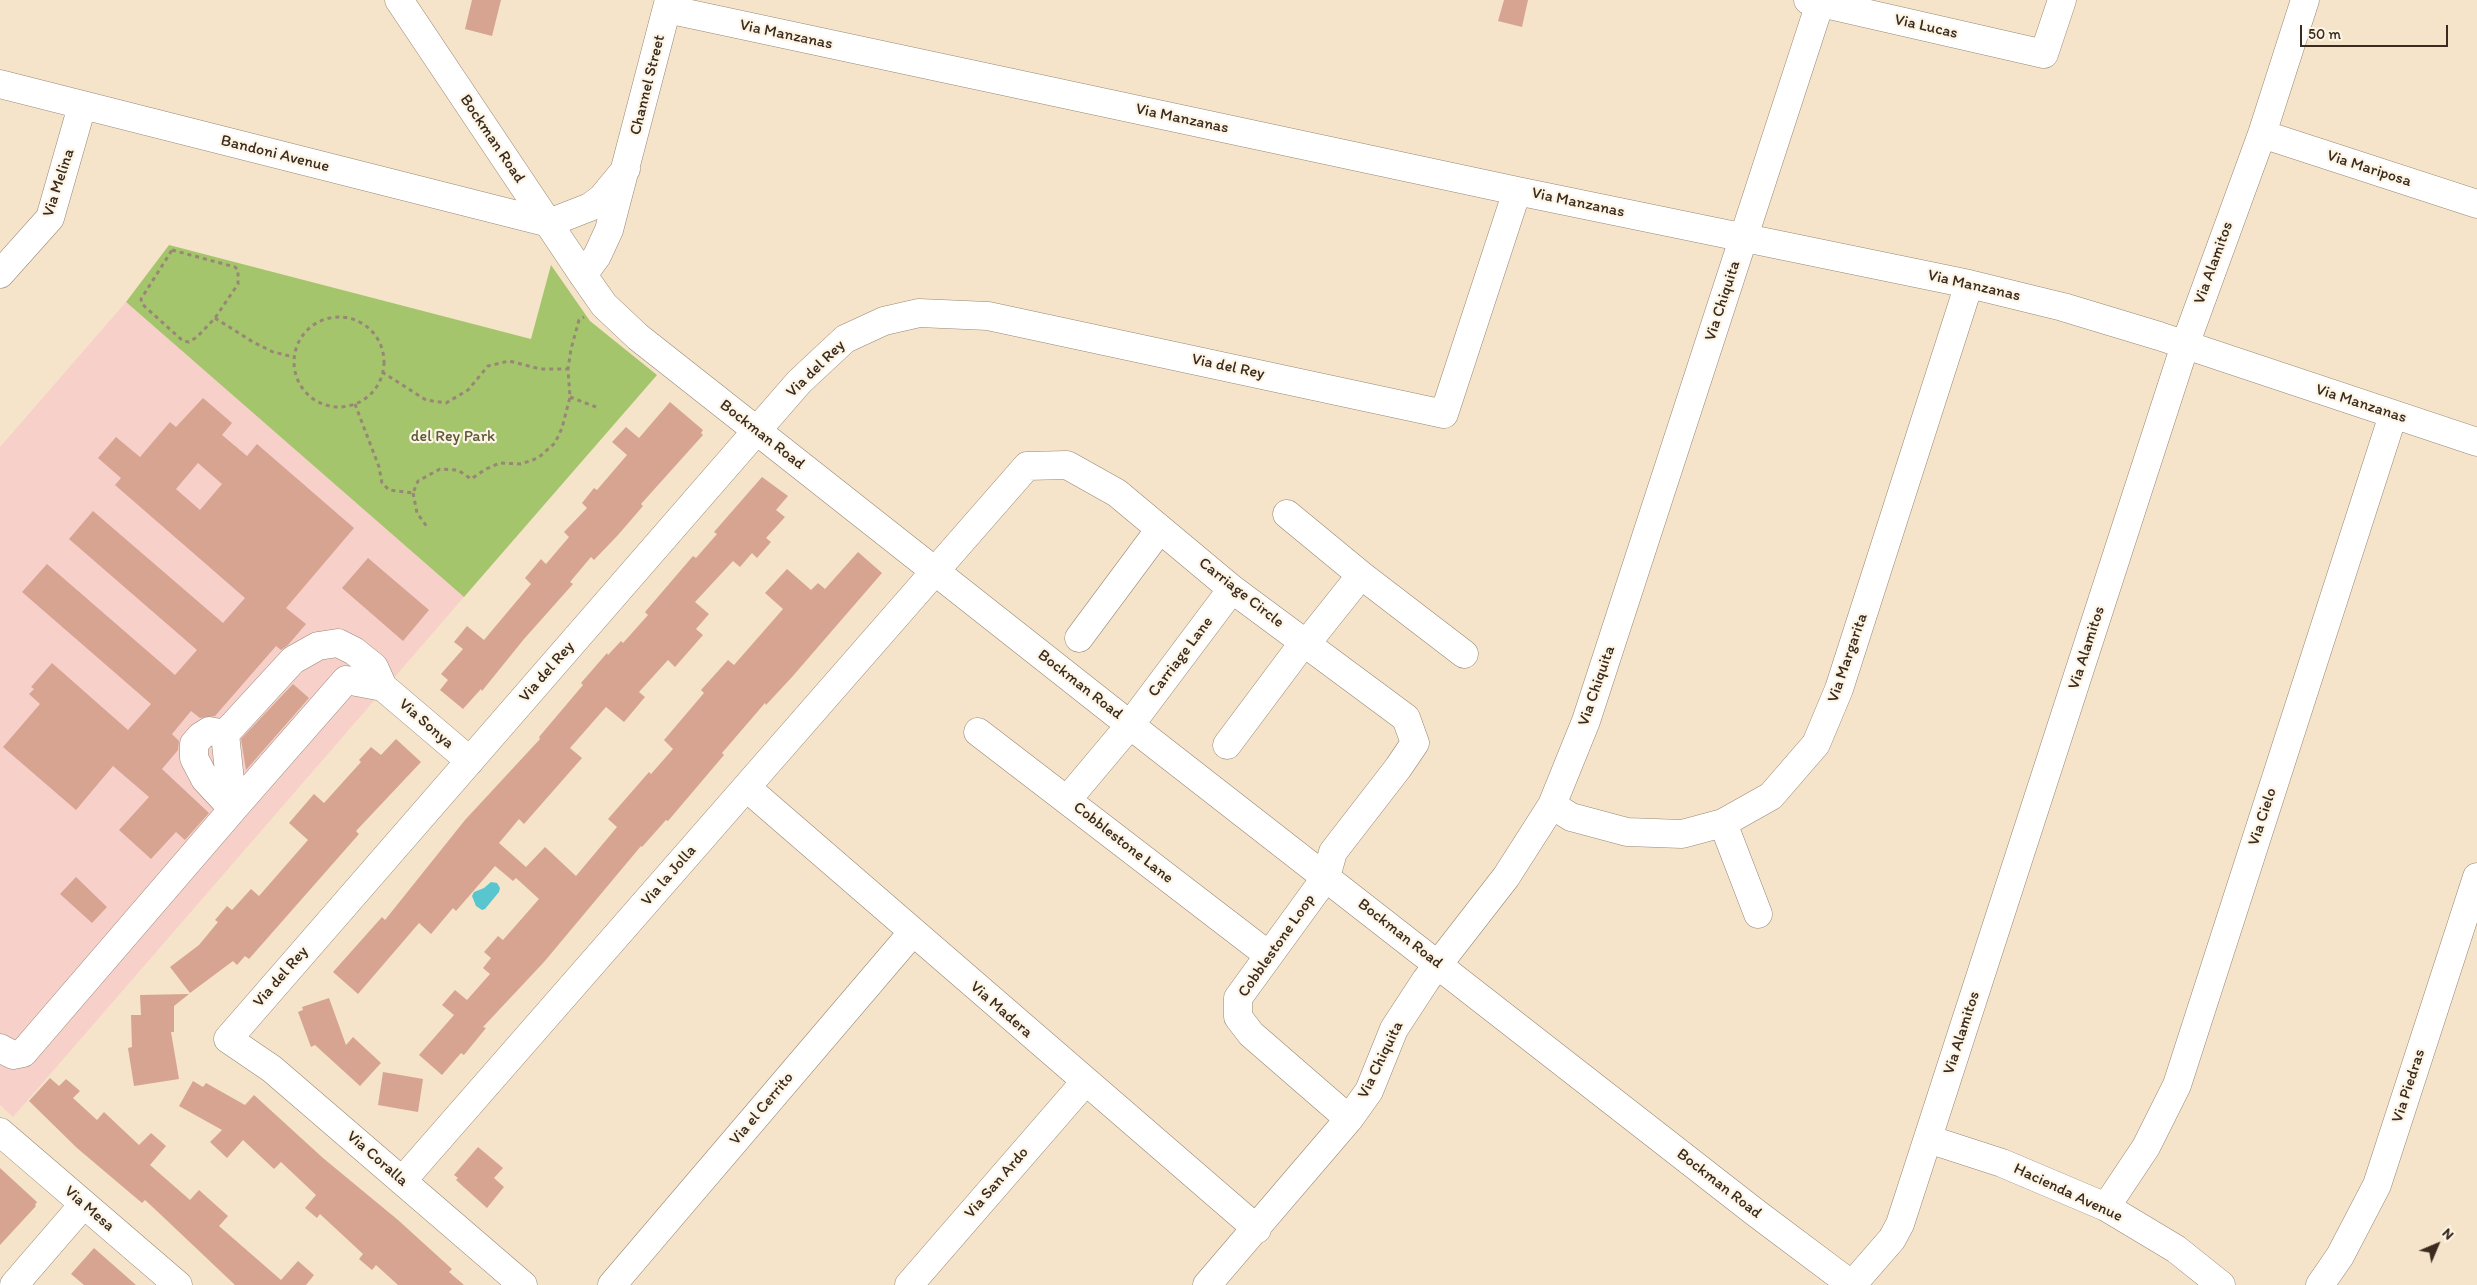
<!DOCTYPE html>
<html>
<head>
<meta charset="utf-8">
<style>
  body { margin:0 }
  #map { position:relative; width:2477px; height:1285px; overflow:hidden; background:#f5e4c9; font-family:Itim,sans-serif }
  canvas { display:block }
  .north { position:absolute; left:2412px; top:1220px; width:50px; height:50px; -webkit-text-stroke:4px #fcf5e5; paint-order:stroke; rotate:45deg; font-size:14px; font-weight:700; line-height:20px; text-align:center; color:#3b2a1e }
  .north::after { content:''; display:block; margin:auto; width:18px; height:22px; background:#3b2a1e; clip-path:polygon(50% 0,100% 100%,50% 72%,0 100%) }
  .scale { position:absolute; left:2300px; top:25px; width:148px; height:22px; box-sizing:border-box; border:2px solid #3b2a1e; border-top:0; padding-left:6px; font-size:15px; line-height:18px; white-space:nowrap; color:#3b2a1e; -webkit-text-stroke:4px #fcf5e5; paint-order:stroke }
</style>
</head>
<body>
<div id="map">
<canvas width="2477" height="1285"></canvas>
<div class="north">N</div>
<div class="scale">50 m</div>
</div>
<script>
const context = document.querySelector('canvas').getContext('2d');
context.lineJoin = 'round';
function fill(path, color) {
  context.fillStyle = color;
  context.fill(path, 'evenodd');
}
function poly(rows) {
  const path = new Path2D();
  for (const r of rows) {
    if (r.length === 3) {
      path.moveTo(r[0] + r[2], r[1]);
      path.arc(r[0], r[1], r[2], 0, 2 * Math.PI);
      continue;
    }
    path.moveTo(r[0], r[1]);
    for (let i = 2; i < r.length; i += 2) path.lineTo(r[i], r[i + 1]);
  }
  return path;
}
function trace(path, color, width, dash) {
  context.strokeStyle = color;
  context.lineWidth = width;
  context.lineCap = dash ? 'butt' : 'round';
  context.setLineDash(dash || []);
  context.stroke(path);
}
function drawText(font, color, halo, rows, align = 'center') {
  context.font = font + ' Itim,sans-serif';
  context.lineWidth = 4.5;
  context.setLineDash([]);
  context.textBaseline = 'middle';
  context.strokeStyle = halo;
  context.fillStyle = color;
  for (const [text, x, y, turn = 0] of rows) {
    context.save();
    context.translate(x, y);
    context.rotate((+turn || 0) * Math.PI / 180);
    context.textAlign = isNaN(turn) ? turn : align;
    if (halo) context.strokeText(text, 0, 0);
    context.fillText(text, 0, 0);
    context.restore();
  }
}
fill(poly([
  [126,302,464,597,13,1117,0,1105,0,447]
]), '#f7d0ca');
fill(poly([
  [169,245,531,339,551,265,590,321,657,375,464,597,126,302]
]), '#a5c56d');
fill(poly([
  [491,882,497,883,500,888,499,892,485,909,482,910,476,906,472,896,474,892,484,888]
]), '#59c6cf');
fill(poly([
  [472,0,501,0,492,36,465,29],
  [1504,0,1528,0,1522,27,1498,21],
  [203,398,232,423,222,435,247,456,257,444,354,528,286,608,306,624,288,645,281,650,276,646,215,716,200,718,191,711,172,734,179,741,178,750,162,769,209,813,185,840,176,832,151,859,119,830,149,797,113,766,76,810,3,747,40,704,29,694,34,689,31,687,52,663,128,730,151,704,22,592,47,564,175,675,197,650,69,539,93,511,223,623,245,598,115,485,121,478,98,458,116,437,140,457,170,422,176,427],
  [198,463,222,484,200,510,176,489],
  [670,402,703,430,701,433,703,435,641,504,643,506,618,535,594,560,591,557,570,582,573,584,524,639,482,691,481,689,463,709,440,690,448,680,441,674,463,649,454,642,467,626,484,640,531,584,525,578,541,559,546,564,569,537,564,532,587,508,582,503,594,488,597,490,627,455,612,442,626,427,639,438],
  [762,477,788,496,776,510,785,517,766,538,771,542,757,558,752,553,740,567,733,561,695,602,709,614,696,629,703,635,675,667,668,660,639,692,645,697,624,722,606,707,570,748,582,758,524,824,519,819,499,843,526,867,545,847,576,876,617,827,608,819,649,772,651,774,673,749,664,740,704,693,701,690,728,660,734,665,783,609,765,593,787,569,811,590,818,583,825,589,858,552,882,573,792,677,766,705,765,703,722,753,724,755,668,821,666,820,642,847,641,846,544,962,483,1027,486,1028,464,1055,461,1053,442,1075,419,1055,454,1015,442,1005,455,990,467,1000,490,974,483,968,491,958,484,952,498,936,503,940,539,899,516,878,513,881,495,866,456,911,453,908,431,934,419,923,358,994,333,972,382,917,385,920,465,820,540,739,539,737,583,685,581,683,607,653,608,655,621,641,623,643,648,615,645,612,693,556,696,558,717,534,714,532],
  [368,558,429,610,403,641,342,588],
  [293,684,309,698,246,770,241,739],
  [396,739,421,762,356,831,359,834,249,959,245,956,237,965,233,961,190,993,170,967,199,945,218,922,215,920,227,906,232,910,251,889,259,896,308,840,289,823,314,794,324,803,361,762,359,760,371,747,381,755],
  [76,877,107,907,92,923,60,894],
  [189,994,174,1006,174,1032,171,1032,179,1079,134,1086,128,1048,132,1047,131,1015,141,1015,140,995],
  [329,998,346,1045,353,1037,381,1063,360,1086,315,1045,311,1047,298,1012,303,1010,302,1007],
  [383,1072,423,1079,418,1112,378,1105],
  [50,1078,59,1086,66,1079,80,1091,73,1098,97,1120,104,1112,139,1145,151,1133,166,1146,150,1165,190,1200,199,1190,228,1216,219,1226,281,1280,298,1261,314,1275,306,1285,235,1285,159,1213,145,1200,142,1203,77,1148,29,1101],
  [193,1081,203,1087,206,1083,245,1105,254,1095,323,1158,398,1220,452,1269,449,1272,464,1285,398,1285,376,1265,372,1270,359,1259,363,1254,320,1214,317,1218,305,1208,316,1195,281,1162,274,1169,243,1140,227,1158,210,1142,222,1130,179,1106],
  [478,1147,503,1168,494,1178,504,1187,487,1208,456,1180,458,1178,454,1175],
  [0,1168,37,1202,35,1205,36,1206,0,1245],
  [94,1248,136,1285,84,1285,71,1274]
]), '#d6a491');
const minor = poly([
  [399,0,583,275,604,305,638,337,1130,725,1756,1213,1852,1285],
  [1808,0,2044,54,2062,0],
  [667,9,1517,191,1969,284,2063,307,2159,336,2477,442],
  [0,84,549,223,590,207,602,198,626,169],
  [2262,134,2477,204],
  [0,274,50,218,82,106],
  [583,275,597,256,609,230,669,0],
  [1287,514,1361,575],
  [1079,638,1160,529],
  [1306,644,1361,575,1464,654],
  [978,732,1267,954],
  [225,734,209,731,201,736,194,744,194,758,205,779,233,809,346,680,383,687],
  [1227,745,1304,642],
  [747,788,1257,1229],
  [1067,800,1130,725,1232,589],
  [1552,805,1571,817,1627,832,1682,834,1723,823,1771,796,1816,744,1839,689,1969,284],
  [1723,823,1758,914],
  [0,1048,13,1055,23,1053,233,809,225,734,293,660,318,646,338,643,354,651,374,667,383,687,470,761],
  [0,1132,178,1285],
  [1928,1139,2002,1163,2106,1207,2176,1249,2221,1285],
  [402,1181,1027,466,1067,465,1117,493,1232,589,1406,718,1415,743,1398,768,1333,852,1326,877,1238,998,1238,1017,1251,1034,1349,1119],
  [2106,1207,2146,1147,2177,1085,2393,415],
  [14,1285,83,1205],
  [523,1285,272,1069,228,1039,799,382,845,339,884,321,919,313,988,316,1444,414,1517,191],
  [612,1285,912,933],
  [909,1285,1085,1082],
  [1207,1285,1349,1119,1369,1091,1394,1029,1426,980,1506,877,1552,805,1586,721,1821,0],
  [1852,1285,1892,1239,1900,1224,2185,345,2262,134,2305,0],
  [2320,1285,2340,1256,2377,1185,2477,877]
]);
trace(minor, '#988774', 29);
trace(poly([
  [172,250,235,267,238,270,238,284,215,318,197,337,189,342,183,341,142,304,141,299,172,250],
  [339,362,45],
  [215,318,253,342,273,352,294,357],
  [382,372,426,400,446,403,468,390,488,366,509,361,540,369,567,369],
  [570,397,596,407],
  [355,404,379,467,382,483,389,490,413,493,418,481,440,469,458,470,471,479,486,469,500,463,521,464,538,458,555,443,562,428,570,397,568,369,571,349,579,320,584,317],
  [413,493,417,513,428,528]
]), '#988774', 3, [4, 4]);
trace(minor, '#fff', 28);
drawText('16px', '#3b2a1e', '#fcf5e5', [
  ["Via Lucas",1926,27,13],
  ["Via Manzanas",786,35,12],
  ["Channel Street",648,85,-76],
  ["Via Manzanas",1182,119,12],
  ["Bockman Road",492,139,56],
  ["Bandoni Avenue",275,154,14],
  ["Via Mariposa",2369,169,18],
  ["Via Melina",59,183,-72],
  ["Via Manzanas",1578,203,12],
  ["Via Alamitos",2214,263,-70],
  ["Via Manzanas",1974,286,13],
  ["Via Chiquita",1723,301,-72],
  ["Via del Rey",1228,367,12],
  ["Via del Rey",816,369,-44],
  ["Via Manzanas",2361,404,18],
  ["Bockman Road",762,435,38],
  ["Carriage Circle",1241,593,38],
  ["Via Alamitos",2087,648,-72],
  ["Carriage Lane",1181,657,-53],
  ["Via Margarita",1848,658,-71],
  ["Via del Rey",547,672,-49],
  ["Bockman Road",1080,685,38],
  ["Via Chiquita",1597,686,-71],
  ["Via Sonya",426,724,41],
  ["Via Cielo",2263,817,-72],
  ["Cobblestone Lane",1123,843,38],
  ["Via la Jolla",669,876,-49],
  ["Bockman Road",1400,934,38],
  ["Cobblestone Loop",1277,946,-55],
  ["Via del Rey",281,977,-49],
  ["Via Madera",1001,1010,41],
  ["Via Alamitos",1962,1033,-72],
  ["Via Chiquita",1381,1060,-64],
  ["Via Piedras",2409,1086,-72],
  ["Via el Cerrito",762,1109,-50],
  ["Via Coralla",377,1159,41],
  ["Via San Ardo",997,1183,-49],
  ["Bockman Road",1719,1184,38],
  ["Hacienda Avenue",2068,1193,25],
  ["Via Mesa",89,1209,41]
]);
drawText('16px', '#5b5836', '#fcf5e5', [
  ["del Rey Park",453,437]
]);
</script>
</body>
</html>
